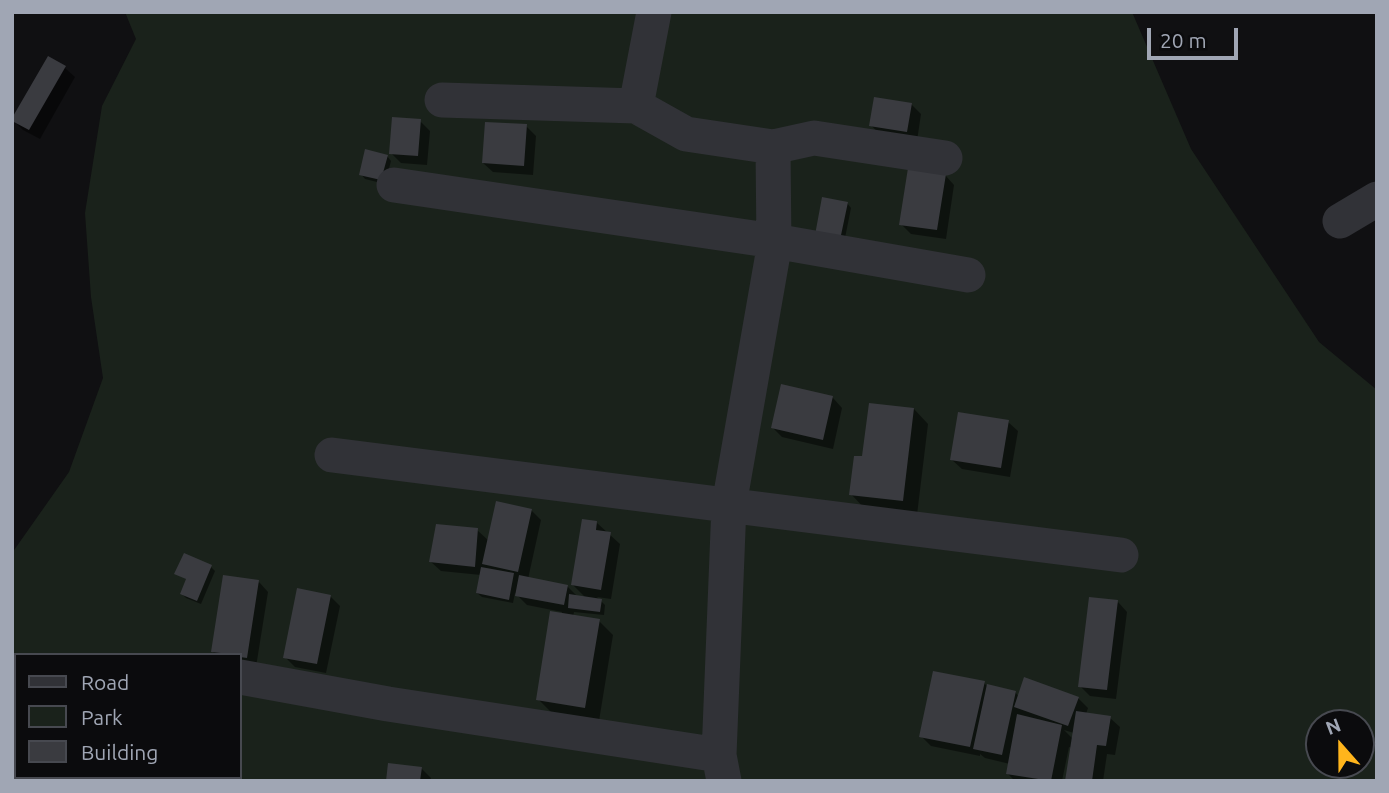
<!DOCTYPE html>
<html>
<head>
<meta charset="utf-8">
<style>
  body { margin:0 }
  #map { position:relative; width:1389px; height:793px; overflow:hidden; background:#101012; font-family:Ubuntu,sans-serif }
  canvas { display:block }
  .frame { position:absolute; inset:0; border:14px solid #a0a6b4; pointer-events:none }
  .legend { position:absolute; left:14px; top:653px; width:228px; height:126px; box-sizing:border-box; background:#0b0b0d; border:2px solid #474950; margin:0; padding:9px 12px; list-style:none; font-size:21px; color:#a0a6b4 }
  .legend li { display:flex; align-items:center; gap:14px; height:35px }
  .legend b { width:35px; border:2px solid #474950 }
  .north { position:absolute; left:1305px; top:709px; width:70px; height:70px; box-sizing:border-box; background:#0b0b0d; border:2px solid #474950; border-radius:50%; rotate:339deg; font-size:19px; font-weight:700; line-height:28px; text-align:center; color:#a0a6b4 }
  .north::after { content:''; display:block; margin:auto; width:24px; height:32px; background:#ffb51c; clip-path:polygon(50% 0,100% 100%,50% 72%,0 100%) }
  .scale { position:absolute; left:1147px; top:28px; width:91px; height:32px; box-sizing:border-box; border:4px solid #a0a6b4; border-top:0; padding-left:9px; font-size:21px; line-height:24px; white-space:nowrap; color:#a0a6b4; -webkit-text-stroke:5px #0b0b0d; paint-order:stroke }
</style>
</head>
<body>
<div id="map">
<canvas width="1389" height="793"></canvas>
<div class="frame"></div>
<ul class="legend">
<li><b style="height:9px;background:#313237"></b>Road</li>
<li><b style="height:19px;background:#1a221b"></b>Park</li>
<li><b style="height:19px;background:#3a3b40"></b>Building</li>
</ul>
<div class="north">N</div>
<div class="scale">20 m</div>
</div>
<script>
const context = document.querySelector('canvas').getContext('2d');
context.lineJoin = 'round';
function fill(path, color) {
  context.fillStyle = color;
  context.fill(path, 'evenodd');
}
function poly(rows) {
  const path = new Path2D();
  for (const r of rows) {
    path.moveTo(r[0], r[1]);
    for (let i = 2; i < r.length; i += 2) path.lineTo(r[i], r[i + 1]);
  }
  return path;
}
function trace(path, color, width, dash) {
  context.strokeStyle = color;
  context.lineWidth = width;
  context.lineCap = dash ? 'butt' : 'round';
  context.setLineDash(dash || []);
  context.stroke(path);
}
fill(poly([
  [125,12,1132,12,1191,149,1319,342,1377,390,1377,781,12,781,12,553,69,472,103,378,91,297,85,213,102,106,136,39],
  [16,655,240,655,240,777,16,777],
  [1319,723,1361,723,1361,765,1319,765]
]), '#1a221b');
fill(poly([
  [49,58,65,68,75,77,40,139,23,130,13,120],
  [911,104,921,114,917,141,880,135,871,125],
  [420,121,430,131,427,165,401,163,391,153],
  [526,126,536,136,533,175,493,172,483,163],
  [387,156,391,161,385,184,365,179,361,174],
  [945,175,954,185,946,239,911,234,901,224],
  [847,203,851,208,844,243,821,239],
  [833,398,842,408,833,449,782,437,772,427],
  [914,409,928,424,917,515,865,509,851,494,863,458],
  [1008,422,1018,431,1010,477,962,469,952,460],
  [531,510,541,520,528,579,567,586,577,596,586,598,573,585,597,523,620,544,611,599,597,597,605,605,604,615,574,612,573,617,599,621,613,635,599,721,552,713,538,699,562,612,527,605,515,593,513,603,482,597,477,593,481,575,441,571,431,562,477,530,489,541],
  [211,567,215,571,201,604,186,598,182,594,188,580,176,573],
  [259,582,268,592,256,667,240,664,240,655,216,655,213,652],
  [330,596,340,606,326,673,295,667,285,657],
  [1118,602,1127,612,1116,699,1090,696,1080,686],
  [984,683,987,686,1015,692,1019,697,1078,698,1088,708,1086,714,1110,718,1120,727,1115,755,1107,754,1103,781,1067,781,1072,748,1069,747,1062,781,1015,781,1008,774,1010,764,985,758,980,754,980,756,931,746,921,736],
  [1064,730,1074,733,1073,739],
  [421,768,431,778,430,781,388,781]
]), '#0007');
fill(poly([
  [48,56,66,66,29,130,12,121,12,118],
  [874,97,912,103,907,132,869,126],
  [392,117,421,119,418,156,389,154],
  [485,122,527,124,524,166,482,163],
  [365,149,388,155,381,180,359,175],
  [908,168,946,174,937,230,899,225],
  [822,197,848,202,840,240,815,235],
  [781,384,833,396,823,440,771,428],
  [869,403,914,408,903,501,849,495,854,456,862,456],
  [958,412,1009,420,1001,468,950,460],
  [496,501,532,509,518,572,482,564],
  [582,519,597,521,596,530,611,532,601,590,571,585],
  [436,524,478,528,475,567,429,562],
  [184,553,212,565,197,601,180,594,186,579,174,574],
  [481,567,514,573,509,600,476,593],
  [223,575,259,580,247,658,240,657,240,655,211,652],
  [519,575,568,585,564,605,515,596],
  [297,588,331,595,317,664,283,658],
  [569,594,602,599,600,612,568,608],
  [1089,597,1118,600,1107,690,1078,687],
  [550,611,600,619,585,708,536,700],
  [933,671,985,681,970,747,919,737],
  [1024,677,1079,697,1068,726,1014,707],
  [987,684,1016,691,1002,755,973,749],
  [1076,711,1111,716,1106,746,1097,745,1092,781,1065,781],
  [1017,714,1062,725,1051,781,1006,774],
  [388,763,422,767,420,781,386,781]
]), '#3a3b40');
trace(poly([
  [442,100,636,106,686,134,773,147,814,138,945,158],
  [636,106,654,12],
  [394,185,774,241,968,275],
  [1340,221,1377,199],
  [332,455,1121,555],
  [240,677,388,704,719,755],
  [724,781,719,755,729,505,774,248,773,147]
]), '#313237', 35);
</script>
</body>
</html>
